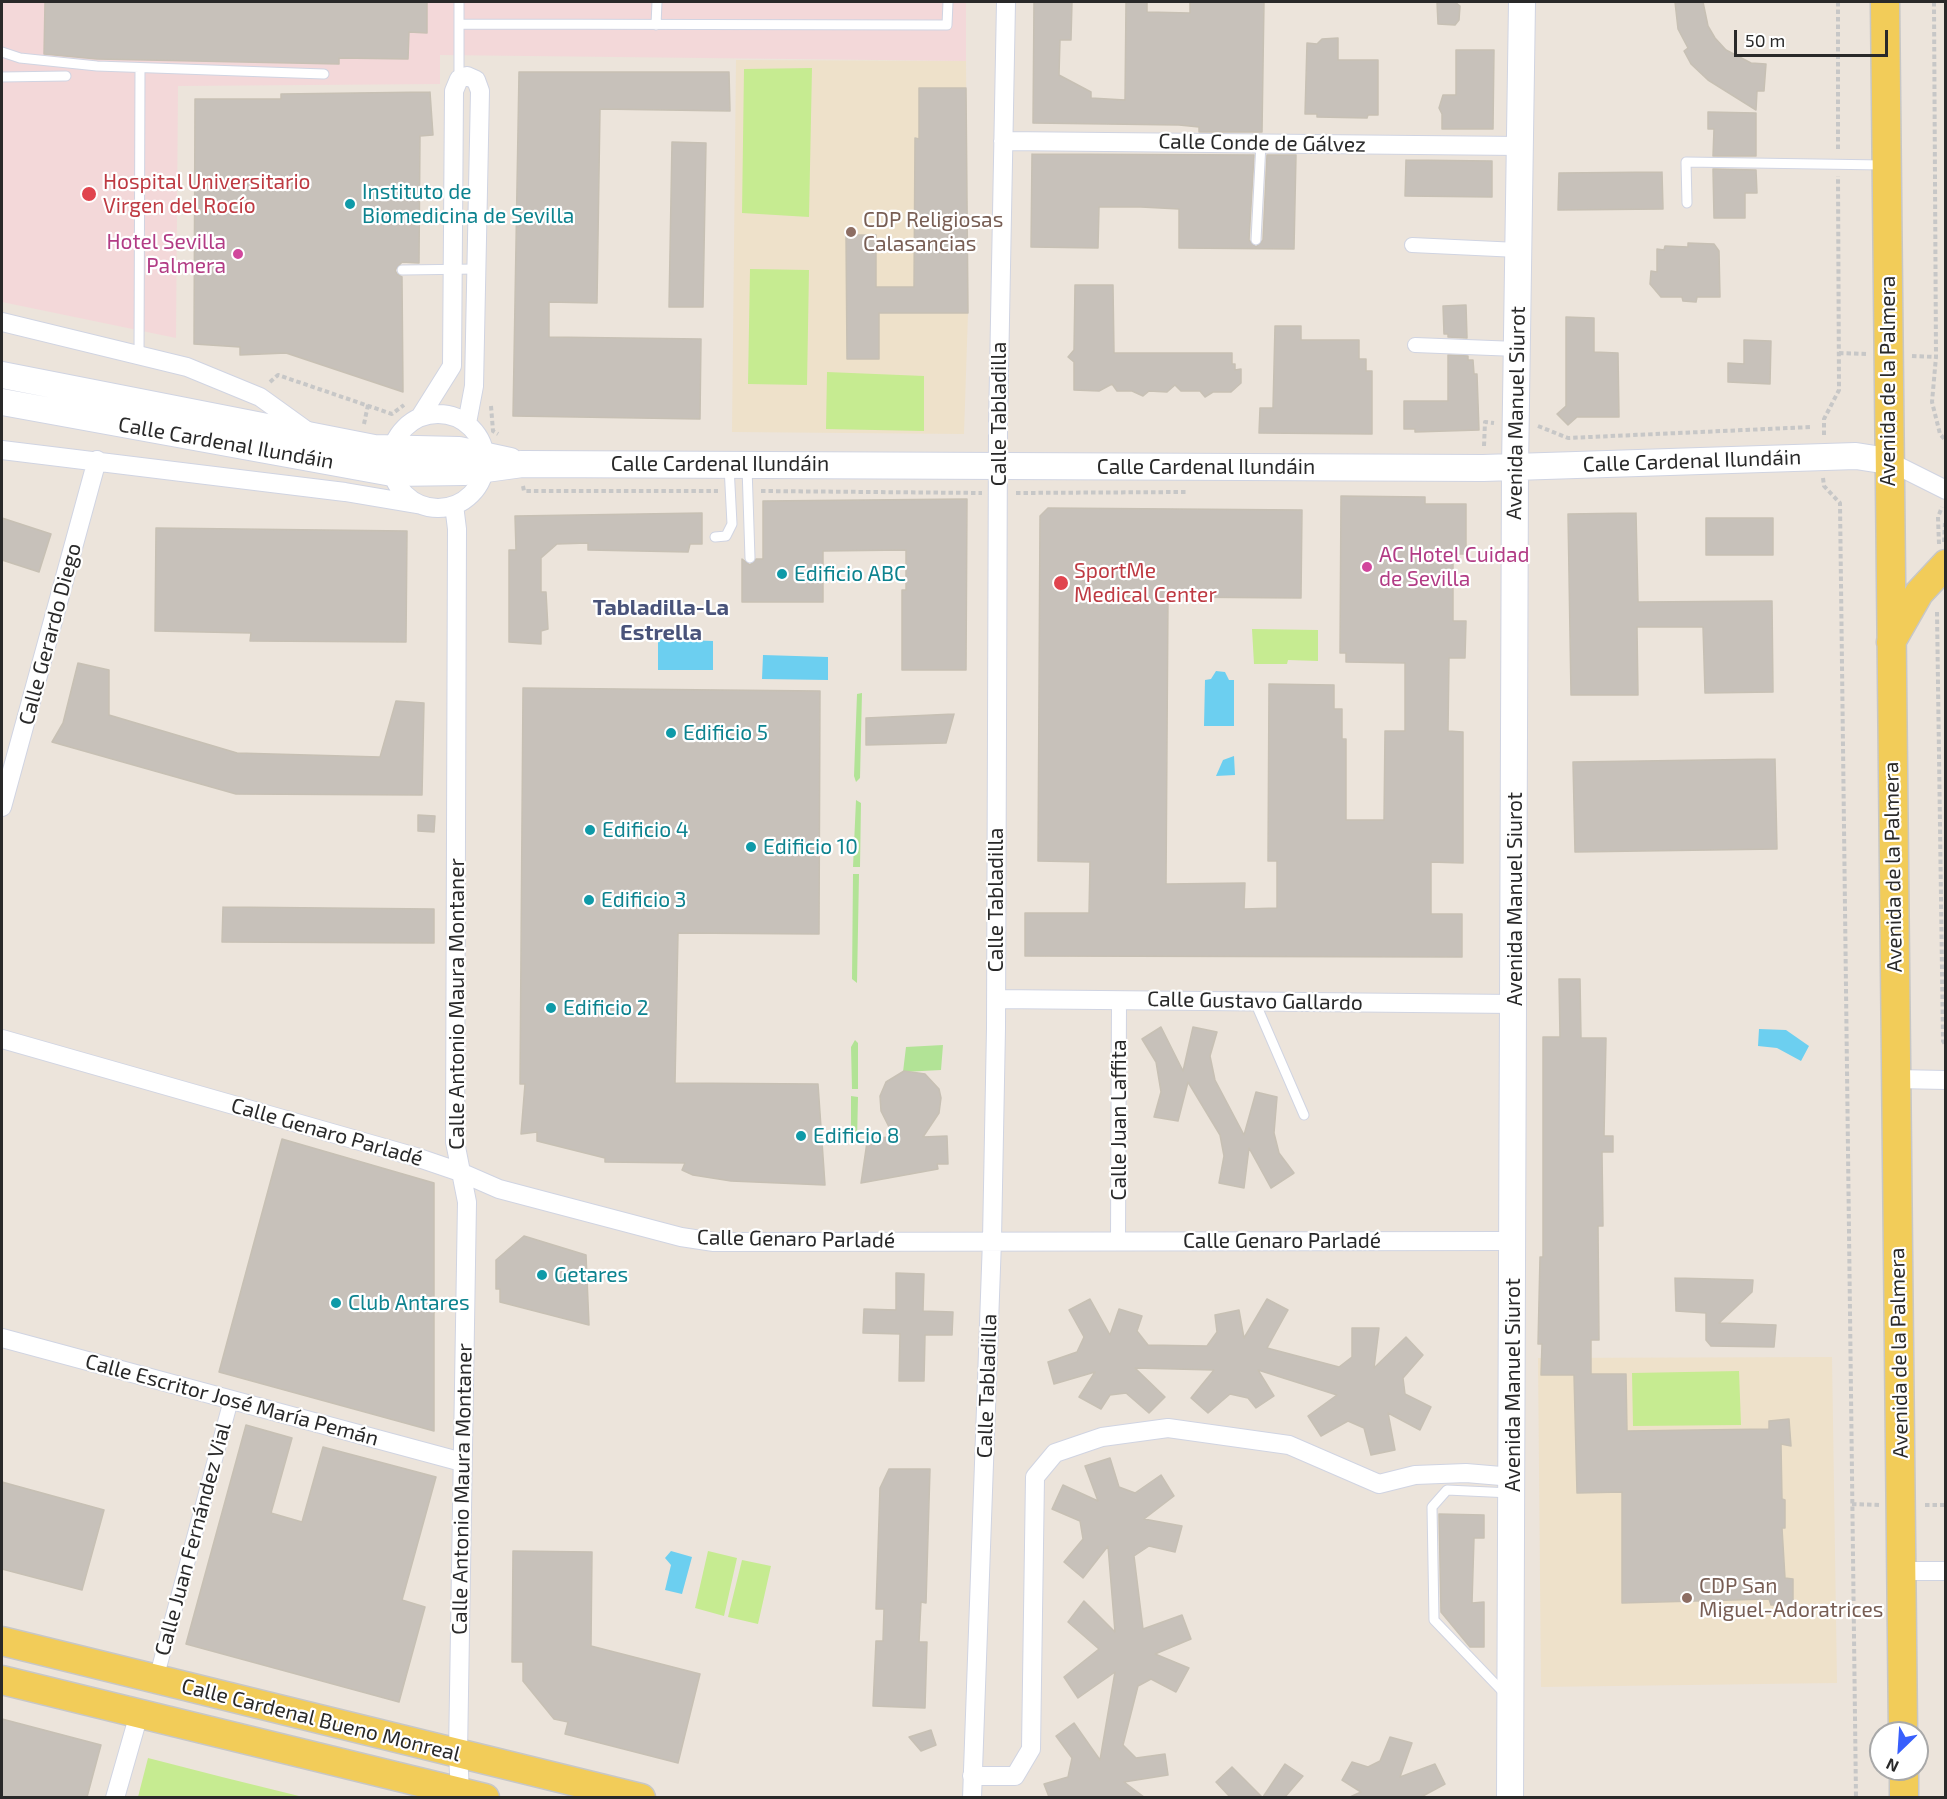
<!DOCTYPE html>
<html>
<head>
<meta charset="utf-8">
<style>
  body { margin:0 }
  #map { position:relative; width:1947px; height:1799px; overflow:hidden; background:#ece4db; font-family:"Exo 2",sans-serif }
  canvas { display:block }
  .frame { position:absolute; inset:0; border:3px solid #292929; pointer-events:none }
  .north { position:absolute; left:1869px; top:1721px; width:60px; height:60px; box-sizing:border-box; background:#fff; border:2px solid #a9a9a9; border-radius:50%; rotate:205deg; font-size:16px; font-weight:700; line-height:24px; text-align:center; color:#292929 }
  .north::after { content:''; display:block; margin:auto; width:21px; height:27px; background:#385ffc; clip-path:polygon(50% 0,100% 100%,50% 72%,0 100%) }
  .scale { position:absolute; left:1734px; top:30px; width:154px; height:27px; box-sizing:border-box; border:3px solid #292929; border-top:0; padding-left:8px; font-size:18px; line-height:21px; white-space:nowrap; color:#292929; -webkit-text-stroke:4px #fff; paint-order:stroke }
</style>
</head>
<body>
<div id="map">
<canvas width="1947" height="1799"></canvas>
<div class="frame"></div>
<div class="north">N</div>
<div class="scale">50 m</div>
</div>
<script>
const context = document.querySelector('canvas').getContext('2d');
context.lineJoin = 'round';
function fill(path, color) {
  context.fillStyle = color;
  context.fill(path, 'evenodd');
}
function poly(rows) {
  const path = new Path2D();
  for (const r of rows) {
    if (r.length === 3) {
      path.moveTo(r[0] + r[2], r[1]);
      path.arc(r[0], r[1], r[2], 0, 2 * Math.PI);
      continue;
    }
    path.moveTo(r[0], r[1]);
    for (let i = 2; i < r.length; i += 2) path.lineTo(r[i], r[i + 1]);
  }
  return path;
}
function trace(path, color, width, dash) {
  context.strokeStyle = color;
  context.lineWidth = width;
  context.lineCap = dash ? 'butt' : 'round';
  context.setLineDash(dash || []);
  context.stroke(path);
}
function drawText(font, color, halo, rows, align = 'center') {
  context.font = font + ' "Exo 2",sans-serif';
  context.lineWidth = 4.5;
  context.setLineDash([]);
  context.textBaseline = 'middle';
  context.strokeStyle = halo;
  context.fillStyle = color;
  for (const [text, x, y, turn = 0] of rows) {
    context.save();
    context.translate(x, y);
    context.rotate((+turn || 0) * Math.PI / 180);
    context.textAlign = isNaN(turn) ? turn : align;
    if (halo) context.strokeText(text, 0, 0);
    context.fillText(text, 0, 0);
    context.restore();
  }
}
fill(poly([
  [736,60,966,61,968,313,964,434,732,432],
  [1832,1357,1837,1683,1541,1687,1538,1358]
]), '#eee1ca');
fill(poly([
  [2,2,966,2,966,61,440,55,440,84,178,86,176,338,2,302]
]), '#f3d8d9');
fill(poly([
  [862,693,860,778,856,782,854,776,857,694],
  [856,800,861,803,860,867,853,867],
  [853,874,859,874,857,983,852,979],
  [855,1040,858,1043,858,1089,852,1089,851,1047],
  [943,1045,941,1070,903,1072,906,1047],
  [851,1096,858,1097,857,1141,851,1141]
]), '#b2e396');
fill(poly([
  [812,68,809,217,742,213,744,69],
  [750,269,809,270,807,385,748,384],
  [827,372,924,376,924,431,826,429],
  [1252,629,1318,630,1318,661,1288,660,1287,664,1254,664],
  [1739,1371,1741,1425,1633,1426,1632,1373],
  [708,1551,737,1558,724,1616,695,1608],
  [742,1560,771,1566,758,1624,728,1617],
  [148,1758,222,1777,303,1797,138,1797]
]), '#c6eb91');
fill(poly([
  [658,639,713,641,713,670,658,670],
  [763,655,828,657,828,680,762,679],
  [1216,671,1225,672,1229,680,1234,680,1234,726,1204,726,1205,680,1211,679],
  [1234,756,1235,775,1216,776,1223,760],
  [1759,1029,1786,1030,1809,1046,1801,1061,1777,1048,1758,1046],
  [671,1551,692,1557,682,1594,665,1590,671,1565,665,1558]
]), '#6ccff0');
const building = poly([
  [45,2,427,2,427,33,409,32,408,59,339,58,339,64,97,59,44,54,45,2],
  [1034,2,1072,2,1071,40,1060,40,1059,75,1091,92,1091,98,1125,100,1126,2,1147,2,1147,12,1190,13,1190,2,1264,2,1262,132,1199,132,1199,127,1179,125,1033,123,1034,2],
  [1437,2,1455,2,1460,6,1459,20,1455,25,1438,24,1437,2],
  [1675,2,1703,2,1708,26,1715,38,1726,50,1751,63,1766,64,1764,91,1757,91,1756,110,1708,80,1691,64,1684,51,1688,48,1678,29,1675,2],
  [1338,38,1338,60,1378,60,1378,115,1368,115,1367,118,1317,117,1317,114,1305,114,1307,43,1317,44,1322,39,1338,38],
  [1456,50,1494,50,1493,129,1442,129,1442,114,1439,108,1443,95,1456,95,1456,50],
  [519,72,729,72,730,111,600,109,597,303,549,302,549,337,701,339,700,419,513,416,519,72],
  [919,88,966,88,968,313,879,313,879,359,847,359,846,235,876,235,876,287,914,287,915,138,919,139,919,88],
  [430,92,433,135,420,136,419,263,402,262,395,270,397,274,402,277,403,392,286,353,240,355,240,347,194,344,195,99,281,99,281,94,430,92],
  [1708,112,1756,113,1756,156,1713,156,1714,129,1708,129,1708,112],
  [672,142,706,143,703,307,669,307,672,142],
  [1032,154,1254,155,1249,240,1256,247,1263,240,1267,155,1296,155,1294,249,1179,248,1179,209,1141,207,1099,207,1098,248,1031,247,1032,154],
  [1406,160,1492,161,1492,197,1405,196,1406,160],
  [1713,169,1756,170,1757,193,1745,193,1745,218,1714,218,1713,169],
  [1662,172,1663,209,1558,210,1559,173,1662,172],
  [1688,243,1714,244,1719,251,1720,297,1697,297,1696,302,1683,301,1682,297,1661,297,1650,284,1651,271,1657,272,1657,249,1664,250,1665,246,1688,247,1688,243],
  [1075,285,1113,285,1114,353,1232,353,1232,364,1235,364,1235,370,1241,369,1241,383,1231,392,1213,392,1205,397,1200,391,1181,391,1175,385,1167,392,1149,391,1143,396,1132,391,1117,391,1112,384,1099,391,1074,390,1074,362,1068,357,1074,350,1075,285],
  [1466,305,1467,338,1448,337,1448,334,1444,334,1443,306,1466,305],
  [1566,317,1594,318,1594,352,1618,353,1619,417,1577,417,1568,425,1557,414,1566,406,1566,317],
  [1275,326,1301,326,1301,340,1359,340,1359,359,1366,359,1366,371,1372,371,1372,434,1259,433,1260,408,1273,408,1275,326],
  [1744,340,1771,341,1770,384,1728,382,1728,363,1744,364,1744,340],
  [1448,355,1468,356,1468,360,1473,360,1474,374,1477,374,1479,430,1415,432,1415,429,1404,429,1404,401,1448,401,1448,355],
  [1341,496,1425,497,1425,504,1466,504,1466,554,1453,554,1453,621,1466,621,1465,658,1449,658,1448,731,1463,732,1463,863,1431,862,1431,914,1462,914,1462,957,1025,956,1025,913,1089,913,1090,862,1038,861,1040,516,1048,508,1302,510,1301,598,1168,597,1166,884,1245,883,1244,909,1277,908,1277,861,1268,861,1269,684,1334,685,1334,709,1342,709,1342,739,1346,739,1346,820,1384,820,1385,731,1405,731,1405,663,1346,662,1346,653,1340,653,1341,496],
  [967,499,966,670,902,670,902,590,906,590,906,550,823,551,823,602,742,602,742,559,750,565,756,559,763,559,763,501,967,499],
  [702,513,702,544,690,544,688,552,588,550,588,543,557,544,541,558,541,592,546,592,548,629,541,631,541,644,509,642,509,550,516,550,515,516,702,513],
  [1636,513,1638,602,1772,601,1773,692,1705,693,1703,627,1637,627,1638,695,1571,695,1568,514,1636,513],
  [2,518,51,534,39,572,2,560,2,518],
  [1706,518,1773,518,1773,555,1706,555,1706,518],
  [156,528,407,531,406,642,250,641,251,633,155,631,156,528],
  [78,663,109,670,109,715,237,753,380,757,396,701,424,703,422,795,236,794,52,742,63,723,78,663],
  [523,688,820,691,819,934,678,933,675,1083,818,1084,825,1185,731,1181,693,1175,682,1170,685,1163,605,1162,605,1158,537,1141,537,1132,521,1134,525,1084,520,1084,523,688],
  [954,714,946,743,866,745,866,718,954,714],
  [1775,759,1777,849,1575,852,1573,762,1775,759],
  [418,815,435,816,434,832,418,831,418,815],
  [223,907,434,909,434,943,222,942,223,907],
  [1559,979,1580,979,1581,1038,1606,1038,1604,1136,1613,1136,1613,1152,1602,1152,1603,1226,1598,1226,1599,1340,1591,1340,1591,1374,1626,1374,1627,1431,1769,1429,1769,1421,1789,1419,1791,1446,1781,1444,1782,1499,1785,1500,1785,1528,1782,1528,1785,1578,1793,1579,1793,1605,1771,1605,1769,1599,1622,1603,1622,1492,1577,1493,1574,1375,1541,1375,1542,1344,1538,1344,1540,1257,1543,1257,1543,1037,1560,1037,1559,979],
  [1161,1027,1183,1071,1193,1027,1217,1032,1210,1056,1215,1080,1244,1135,1256,1092,1277,1097,1274,1133,1279,1153,1294,1173,1271,1188,1249,1148,1244,1188,1219,1183,1224,1156,1220,1135,1188,1082,1178,1121,1154,1117,1161,1092,1156,1062,1142,1039,1161,1027],
  [904,1071,925,1074,939,1089,941,1098,939,1113,923,1137,947,1136,948,1164,937,1164,938,1169,861,1183,867,1142,872,1142,871,1138,894,1137,881,1111,880,1096,886,1082,904,1071],
  [282,1139,434,1183,434,1431,219,1372,282,1139],
  [524,1236,586,1255,589,1325,500,1302,500,1289,496,1289,496,1260,524,1236],
  [896,1273,924,1274,923,1311,953,1312,952,1335,925,1335,924,1381,899,1381,900,1334,863,1333,864,1309,896,1310,896,1273],
  [1675,1278,1753,1280,1752,1292,1719,1323,1776,1325,1774,1347,1711,1346,1706,1340,1706,1313,1676,1311,1675,1278],
  [1090,1299,1110,1335,1119,1309,1142,1316,1137,1331,1148,1345,1207,1346,1217,1332,1215,1315,1239,1310,1244,1338,1267,1299,1288,1310,1267,1348,1339,1367,1352,1357,1352,1328,1379,1328,1374,1368,1406,1337,1423,1355,1403,1378,1405,1394,1431,1407,1420,1430,1388,1413,1395,1450,1371,1455,1364,1428,1348,1421,1321,1436,1308,1416,1337,1395,1258,1370,1274,1396,1256,1408,1248,1398,1230,1394,1208,1413,1191,1398,1214,1370,1135,1368,1165,1397,1149,1413,1126,1393,1110,1395,1101,1409,1079,1397,1095,1372,1054,1384,1048,1362,1077,1352,1084,1337,1069,1310,1090,1299],
  [246,1425,292,1438,271,1513,302,1522,323,1447,436,1477,402,1600,425,1607,399,1702,186,1644,246,1425],
  [1110,1458,1119,1487,1135,1493,1161,1475,1174,1496,1144,1519,1182,1526,1175,1552,1149,1546,1134,1556,1143,1629,1182,1615,1191,1639,1155,1654,1189,1668,1176,1692,1151,1679,1138,1686,1123,1745,1136,1758,1165,1754,1168,1775,1124,1782,1144,1797,1049,1797,1044,1784,1068,1777,1072,1758,1056,1736,1074,1723,1100,1760,1115,1672,1078,1698,1064,1677,1099,1649,1068,1622,1084,1601,1115,1632,1108,1546,1083,1578,1064,1562,1083,1539,1080,1521,1052,1509,1063,1485,1098,1501,1085,1466,1110,1458],
  [889,1469,930,1469,926,1603,921,1602,919,1642,927,1642,925,1708,873,1706,876,1641,883,1641,884,1609,876,1609,880,1488,889,1469],
  [2,1482,104,1510,82,1590,2,1569,2,1482],
  [1439,1514,1484,1515,1484,1538,1474,1538,1472,1603,1484,1602,1484,1647,1470,1647,1441,1612,1439,1514],
  [513,1551,592,1552,591,1646,700,1674,678,1763,565,1734,568,1722,554,1719,523,1681,523,1662,512,1662,513,1551],
  [2,1719,101,1745,87,1797,2,1797,2,1719],
  [931,1730,936,1745,921,1751,909,1737,931,1730],
  [1390,1737,1412,1743,1400,1777,1435,1764,1445,1784,1421,1797,1350,1797,1361,1792,1342,1780,1352,1762,1368,1767,1380,1761,1390,1737],
  [1285,1764,1303,1776,1285,1797,1263,1797,1285,1764],
  [1232,1767,1262,1797,1230,1797,1216,1782,1232,1767]
]);
fill(building, '#c7c1ba');
trace(building, '#c7c0b4', 1.5);
const service = poly([
  [459,24,947,25,948,2],
  [656,25,657,2],
  [2,52,20,58,97,66,324,74],
  [2,77,66,76],
  [459,79,459,2],
  [1687,203,1686,162,1883,165],
  [1256,240,1261,143],
  [402,270,477,269],
  [139,356,140,69],
  [747,467,750,558],
  [715,537,726,536,732,524,729,466],
  [1255,1002,1304,1115],
  [1505,1694,1434,1620,1432,1507,1447,1490,1511,1493]
]);
const pedestrian = poly([
  [1412,245,1518,250],
  [1415,345,1517,349],
  [1118,1240,1119,1000],
  [156,1679,231,1400]
]);
const minor = poly([
  [1003,141,1520,146],
  [2,322,187,367,260,397,310,433],
  [438,461,47],
  [420,417,452,366,454,91,459,79,467,76,476,80,480,91,474,386,467,423],
  [2,450,345,492,422,505],
  [1888,461,1946,490],
  [454,505,457,529,455,1142,467,1202,458,1754,460,1792,458,1798],
  [2,807,97,460],
  [996,999,1515,1004],
  [2,1039,416,1157,460,1172,499,1189,681,1237,714,1242,1512,1241],
  [1896,1079,1946,1080],
  [2,1338,462,1462],
  [1901,1571,1946,1571],
  [972,1776,1015,1776,1031,1749,1035,1477,1055,1453,1102,1437,1168,1428,1289,1445,1379,1484,1415,1475,1466,1473,1513,1477],
  [115,1798,139,1714],
  [972,1798,992,1240,996,1028,998,426,1006,2]
]);
const secondary = poly([
  [2,375,374,448,459,450,510,461],
  [2,402,392,473,464,472,522,464,1483,468,1856,456,1888,461],
  [1510,1798,1515,468,1522,2]
]);
const primary = poly([
  [1885,2,1903,1733],
  [1891,642,1919,593,1946,564],
  [2,1641,641,1798],
  [2,1680,485,1798],
  [1904,1769,1904,1798]
]);
trace(service, '#d0d4e2', 11);
trace(pedestrian, '#d0d4e2', 16);
trace(minor, '#d0d4e2', 20);
trace(secondary, '#d0d4e2', 28);
trace(primary, '#c7c7c7', 31);
trace(poly([
  [1838,2,1838,151],
  [1934,2,1936,357,1932,402,1940,434,1946,441],
  [1839,353,1866,354],
  [1912,356,1936,357],
  [270,382,278,375,392,414,404,405],
  [491,406,493,431,498,434],
  [364,424,368,405],
  [1538,426,1568,438,1811,427],
  [1824,435,1824,419,1839,390,1838,176],
  [1484,446,1485,422,1494,423],
  [1823,478,1824,486,1840,503,1856,1798],
  [523,486,524,491,718,491],
  [761,491,982,493],
  [1016,493,1186,492],
  [1944,542,1945,523],
  [1939,544,1938,517,1942,507],
  [1937,612,1943,1041,1946,1046],
  [1946,1113,1946,1198],
  [1852,1504,1879,1505],
  [1925,1505,1946,1505]
]), '#c7c7c7', 4, [4.5, 3]);
trace(service, '#fff', 9);
trace(pedestrian, '#fff', 14);
trace(minor, '#fff', 18);
trace(secondary, '#fff', 26);
trace(primary, '#f2cc59', 28);
for (const [x, y, r, color] of [
  [89,194,8,"#e0444e"],
  [350,204,6,"#0f9aa8"],
  [851,232,6,"#8d6e63"],
  [238,254,6,"#d1479c"],
  [1367,567,6,"#d1479c"],
  [782,574,6,"#0f9aa8"],
  [1061,583,8,"#e0444e"],
  [671,733,6,"#0f9aa8"],
  [590,830,6,"#0f9aa8"],
  [751,847,6,"#0f9aa8"],
  [589,900,6,"#0f9aa8"],
  [551,1008,6,"#0f9aa8"],
  [801,1136,6,"#0f9aa8"],
  [542,1275,6,"#0f9aa8"],
  [336,1303,6,"#0f9aa8"],
  [1687,1598,6,"#8d6e63"]
]) {
  const dot = new Path2D();
  dot.arc(x, y, r, 0, 2 * Math.PI);
  context.fillStyle = color;
  context.fill(dot);
  trace(dot, '#fff', 2);
}
drawText('21px', '#292929', '#fff', [
  ["Calle Conde de Gálvez",1262,143,1],
  ["Avenida de la Palmera",1888,381,-90],
  ["Avenida Manuel Siurot",1516,413,-89],
  ["Calle Tabladilla",999,414,-90],
  ["Calle Cardenal Ilundáin",226,443,10],
  ["Calle Cardenal Ilundáin",1692,461,-2],
  ["Calle Cardenal Ilundáin",720,464],
  ["Calle Cardenal Ilundáin",1206,467],
  ["Calle Gerardo Diego",50,634,-75],
  ["Avenida de la Palmera",1893,867,-91],
  ["Avenida Manuel Siurot",1515,899,-90],
  ["Calle Tabladilla",996,900,-90],
  ["Calle Gustavo Gallardo",1255,1001,1],
  ["Calle Antonio Maura Montaner",457,1004,-90],
  ["Calle Juan Laffita",1119,1120,-90],
  ["Calle Genaro Parladé",327,1132,16],
  ["Calle Genaro Parladé",796,1239,1],
  ["Calle Genaro Parladé",1282,1241],
  ["Avenida de la Palmera",1899,1353,-91],
  ["Avenida Manuel Siurot",1513,1385,-90],
  ["Calle Tabladilla",987,1386,-88],
  ["Calle Escritor José María Pemán",232,1400,15],
  ["Calle Antonio Maura Montaner",462,1489,-89],
  ["Calle Juan Fernández Vial",193,1539,-75],
  ["Calle Cardenal Bueno Monreal",321,1720,14]
]);
drawText('21px', '#be3a42', '#fff', [
  ["Hospital Universitario",103,182],
  ["Virgen del Rocío",103,206],
  ["SportMe",1074,571],
  ["Medical Center",1074,595]
], 'left');
drawText('21px', '#0d838f', '#fff', [
  ["Instituto de",362,192],
  ["Biomedicina de Sevilla",362,216],
  ["Edificio ABC",794,574],
  ["Edificio 5",683,733],
  ["Edificio 4",602,830],
  ["Edificio 10",763,847],
  ["Edificio 3",601,900],
  ["Edificio 2",563,1008],
  ["Edificio 8",813,1136],
  ["Getares",554,1275],
  ["Club Antares",348,1303]
], 'left');
drawText('21px', '#785e54', '#fff', [
  ["CDP Religiosas",863,220],
  ["Calasancias",863,244],
  ["CDP San",1699,1586],
  ["Miguel-Adoratrices",1699,1610]
], 'left');
drawText('21px', '#b23c85', '#fff', [
  ["Hotel Sevilla",226,242],
  ["Palmera",226,266],
  ["AC Hotel Cuidad",1379,555,"left"],
  ["de Sevilla",1379,579,"left"]
], 'right');
drawText('bold 22px', '#49537a', '#fff', [
  ["Tabladilla-La",661,608],
  ["Estrella",661,633]
]);
</script>
</body>
</html>
